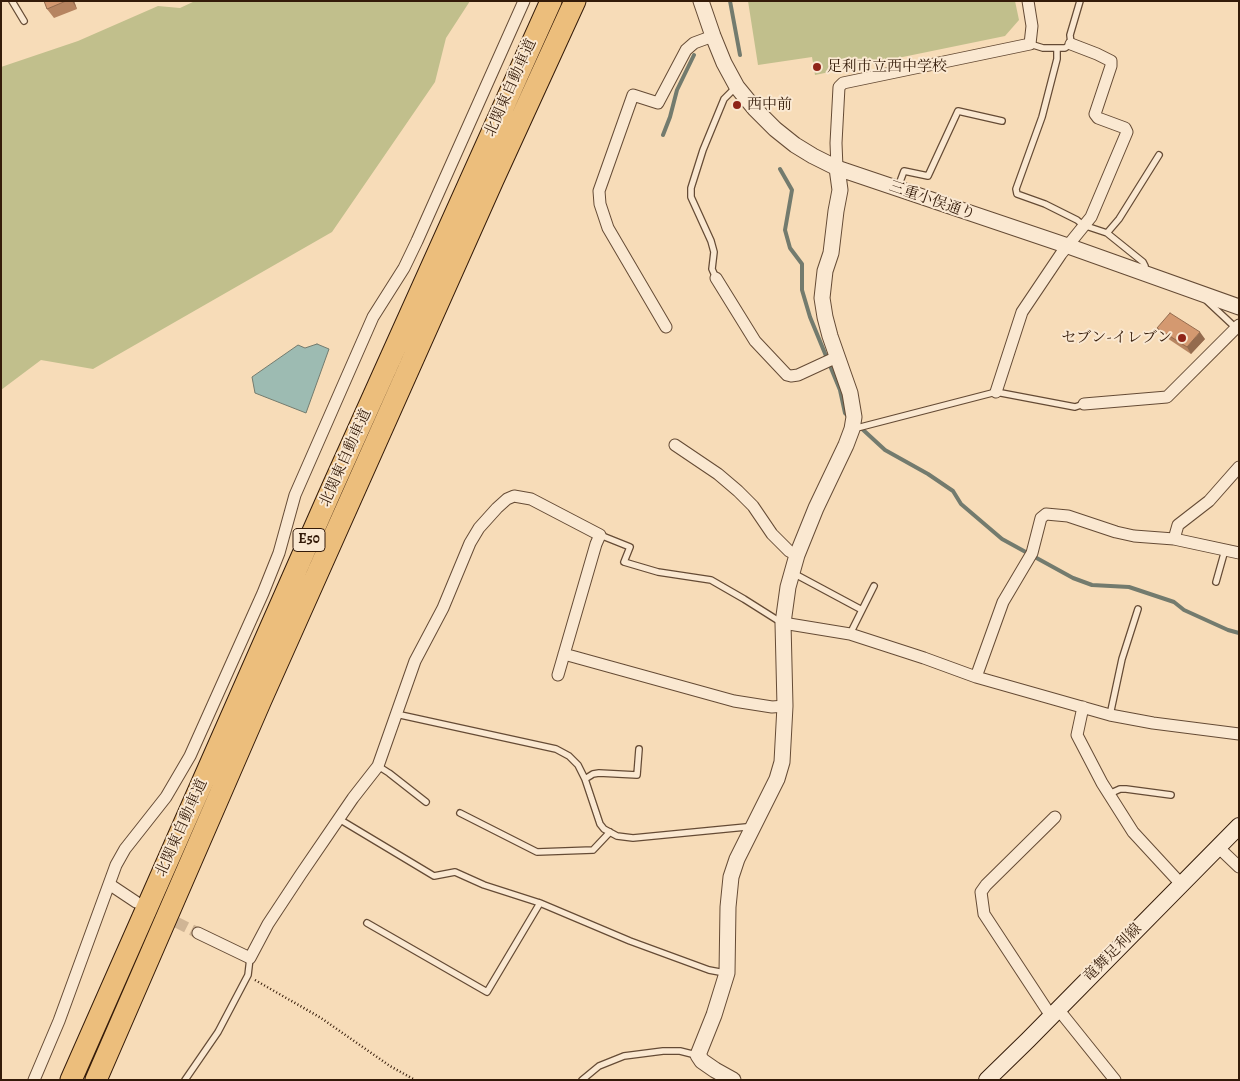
<!DOCTYPE html>
<html>
<head>
<meta charset="utf-8">
<style>
  body { margin:0 }
  #map { position:relative; width:1240px; height:1081px; overflow:hidden; background:#f7dcb8; font-family:Alegreya,serif }
  canvas { display:block }
  .frame { position:absolute; inset:0; border:2px solid #341b09; pointer-events:none }
</style>
</head>
<body>
<div id="map">
<canvas width="1240" height="1081"></canvas>
<div class="frame"></div>
</div>
<script>
const context = document.querySelector('canvas').getContext('2d');
context.lineJoin = 'round';
function fill(path, color) {
  context.fillStyle = color;
  context.fill(path, 'evenodd');
}
function poly(rows) {
  const path = new Path2D();
  for (const r of rows) {
    path.moveTo(r[0], r[1]);
    for (let i = 2; i < r.length; i += 2) path.lineTo(r[i], r[i + 1]);
  }
  return path;
}
function trace(path, color, width, dash) {
  context.strokeStyle = color;
  context.lineWidth = width;
  context.lineCap = dash ? 'butt' : 'round';
  context.setLineDash(dash || []);
  context.stroke(path);
}
function drawText(font, color, halo, rows, align = 'center') {
  context.font = font + ' Alegreya,"Noto Serif JP",serif';
  context.lineWidth = 4;
  context.setLineDash([]);
  context.textBaseline = 'middle';
  context.strokeStyle = halo;
  context.fillStyle = color;
  for (const [text, x, y, turn = 0] of rows) {
    context.save();
    context.translate(x, y);
    context.rotate((+turn || 0) * Math.PI / 180);
    context.textAlign = isNaN(turn) ? turn : align;
    if (halo) context.strokeText(text, 0, 0);
    context.fillText(text, 0, 0);
    context.restore();
  }
}
fill(poly([
  [195,1,470,1,446,38,435,82,332,232,93,369,41,360,1,390,1,67,78,41,158,6,180,8],
  [748,1,1015,1,1019,20,1005,36,815,75,812,57,758,65]
]), '#c1bf8c');
const water = poly([
  [317,344,329,349,306,413,255,393,252,377,298,345,305,348,317,344]
]);
fill(water, '#9dbbb2');
trace(water, '#737b6e', 1);
trace(poly([
  [730,1,740,55],
  [663,135,670,117,677,90,694,55],
  [780,169,792,190,785,230,790,248,802,264,802,290,810,317,840,390,845,413,848,416],
  [860,427,885,450,928,474,953,491,961,504,1002,539,1073,578,1092,585,1129,587,1174,602,1184,610,1228,630,1239,633]
]), '#737b6e', 4);
trace(poly([
  [162,915,198,933]
]), '#d0b595', 11, [11, 5.5]);
const service = poly([
  [12,1,24,21],
  [1030,44,1043,48,1065,48,1071,44,1070,35,1080,1],
  [1057,48,1057,59,1042,117,1016,189,1017,194,1045,204,1077,220,1083,225,1107,233,1143,262,1145,266,1145,273],
  [898,187,904,171,928,176,958,111,1002,121],
  [1107,233,1119,219,1159,155],
  [716,278,712,269,714,252,711,241,691,197,691,188,703,150,724,99,736,87],
  [1207,301,1237,329],
  [853,429,996,392,1075,407,1084,404],
  [600,535,630,547,624,562,658,572,711,580,744,599,782,623],
  [793,573,862,610],
  [1216,582,1225,550],
  [850,634,874,586],
  [396,714,556,749,569,756,578,765,585,779,600,824,604,829,617,836,633,838,746,827,751,828],
  [1110,715,1122,659,1138,609],
  [378,766,389,773,426,802],
  [585,779,593,774,599,773,637,775,639,749],
  [1109,794,1120,789,1126,789,1171,795],
  [460,813,537,852,593,850,610,832],
  [339,819,434,876,455,872,484,885,540,903,630,941,709,970,725,973],
  [367,923,487,992,540,903],
  [185,1080,218,1032,248,975,250,958],
  [582,1080,599,1066,624,1056,663,1051,680,1051,696,1055]
]);
const minor = poly([
  [837,168,836,143,839,87,843,83,1030,44,1032,26,1028,1],
  [716,278,755,341,787,375,791,376,798,375,837,357],
  [666,327,608,228,600,204,599,191,633,95,658,103,686,50,694,43,713,36],
  [996,392,1022,312,1061,254,1091,217,1127,132,1125,128,1098,118,1095,114,1111,66,1111,61,1097,54,1071,44],
  [1084,404,1167,397,1239,325],
  [675,445,718,474,738,491,753,506,772,534,789,551,797,555],
  [1174,539,1178,525,1209,501,1239,467],
  [783,623,850,634,924,658,976,677,1110,715,1153,723,1239,734],
  [564,654,734,701,772,707,785,706],
  [976,677,1003,602,1032,553,1041,518,1046,514,1068,516,1116,532,1134,536,1174,539,1239,553],
  [1083,707,1077,735,1102,783,1133,832,1181,884],
  [1218,847,1239,867],
  [109,884,136,902],
  [198,933,250,958,268,924,301,874,353,798,378,766,415,661,443,608,470,543,479,528,497,508,507,499,514,496,531,499,600,535,596,544,558,675],
  [1058,1009,1115,1080],
  [1051,1016,984,914,981,892,986,885,1055,817],
  [34,1080,59,1021,116,865,125,849,166,797,190,756,263,593,279,553,295,495,373,317,404,268,417,241,524,1]
]);
const tertiary = poly([
  [701,1,713,36,724,63,737,87,755,109,775,129,795,145,813,156,837,168,1068,246,1239,307],
  [733,1080,715,1070,702,1061,698,1055,714,1015,727,973,728,907,731,877,737,859,777,779,782,762,785,706,783,623,788,587,797,555,816,508,846,445,852,429,854,417,850,393,830,336,825,317,822,298,825,271,831,253,836,211,840,190,837,168]
]);
const secondary = poly([
  [987,1080,1028,1040,1239,826]
]);
const motorway = poly([
  [71,1080,333,486,551,1],
  [96,1080,261,700,493,180,575,1]
]);
trace(service, '#654b35', 8);
trace(minor, '#654b35', 13);
trace(tertiary, '#654b35', 17);
trace(secondary, '#341b09', 18);
trace(motorway, '#341b09', 23);
trace(poly([
  [255,980,321,1018,390,1066,415,1080]
]), '#341b09', 2.5, [1, 2.5]);
trace(service, '#fae8d1', 5.5);
trace(minor, '#fae8d1', 11);
trace(tertiary, '#fae8d1', 15);
trace(secondary, '#fae8d1', 16);
trace(motorway, '#ecbe7c', 21);
fill(poly([
  [44,1,74,1,77,9,54,18,47,9],
  [1157,328,1205,339,1191,354,1161,334]
]), '#b68460');
fill(poly([
  [72,1,74,1,77,9],
  [1200,332,1205,339,1191,354,1187,347]
]), '#946b4e');
const building = poly([
  [44,1,66,1,47,9,44,1],
  [1170,313,1200,332,1187,347,1157,328,1170,313]
]);
fill(building, '#d49970');
trace(building, '#946b4e', 1);
for (const [x, y, r, color] of [
  [817,67,5,"#8f2418"],
  [737,105,5,"#8f2418"],
  [1182,338,5,"#8f2418"]
]) {
  const dot = new Path2D();
  dot.arc(x, y, r, 0, 2 * Math.PI);
  context.fillStyle = color;
  context.fill(dot);
  trace(dot, '#fae8d1', 2);
}
for (const [x, y, w] of [
  [309,540,32]
]) {
  const box = new Path2D();
  box.roundRect(x - w / 2, y - 11.5, w, 23, 4);
  context.fillStyle = '#fae8d1';
  context.fill(box);
  trace(box, '#341b09', 1);
}
drawText('bold 14px', '#341b09', null, [
  ["E50",309,540]
]);
drawText('15px', '#341b09', '#fae8d1', [
  ["足利市立西中学校",827,67],
  ["西中前",747,105],
  ["セブン-イレブン",1172,338,"right"]
], 'left');
drawText('15px', '#341b09', '#fae8d1', [
  ["北関東自動車道",511,88,-66],
  ["三重小俣通り",932,201,19],
  ["北関東自動車道",346,458,-66],
  ["北関東自動車道",182,828,-66],
  ["竜舞足利線",1113,953,-45]
]);
</script>
</body>
</html>
